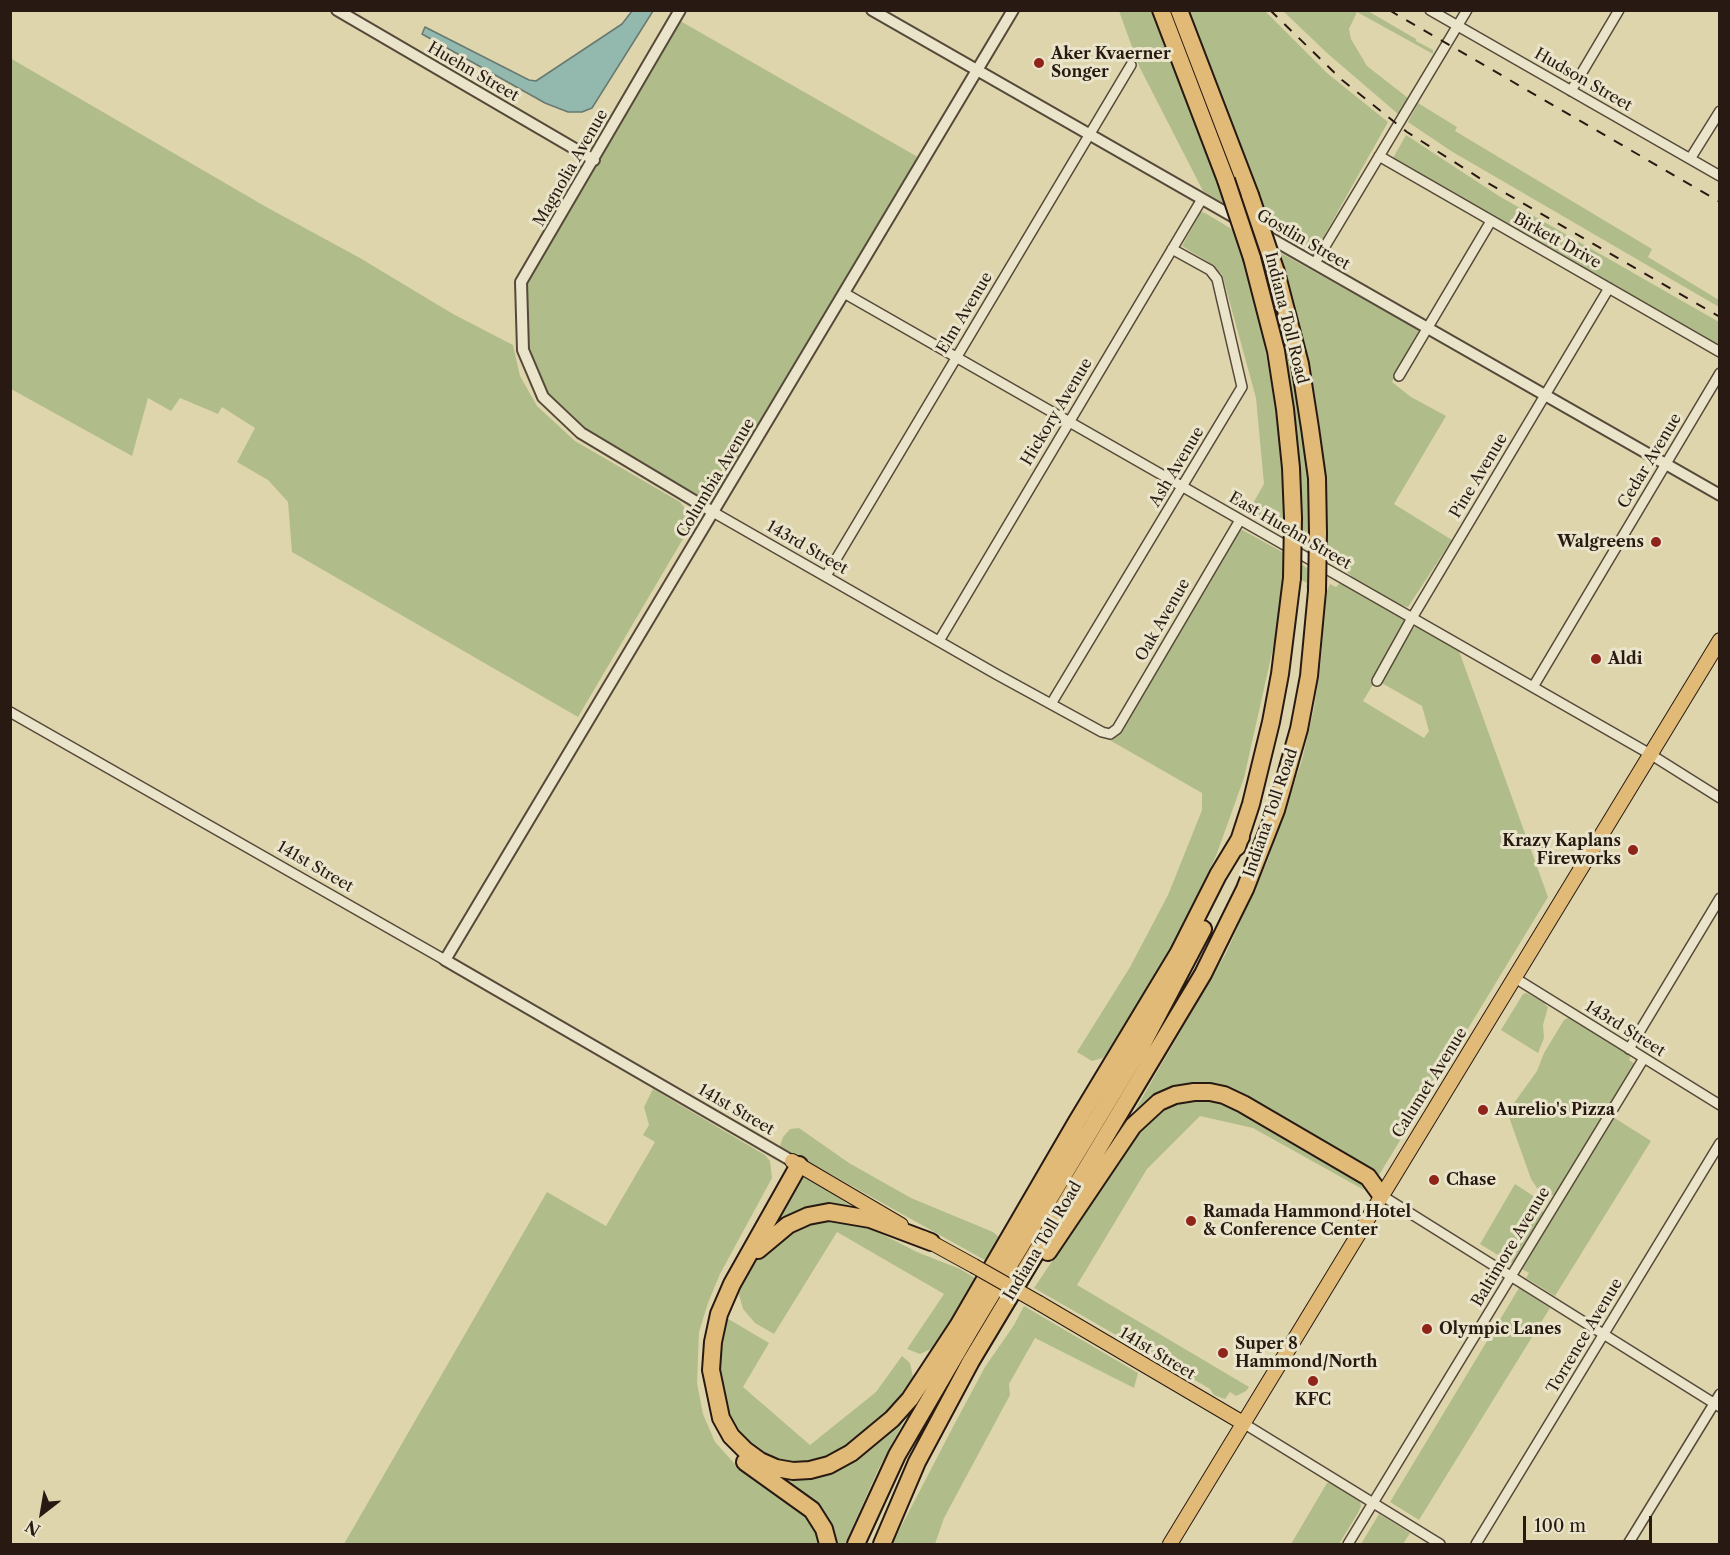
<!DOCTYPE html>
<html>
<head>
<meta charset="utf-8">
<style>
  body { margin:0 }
  #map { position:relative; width:1730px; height:1555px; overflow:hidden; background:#dfd5ad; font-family:"Libre Caslon Text",serif }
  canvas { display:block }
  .frame { position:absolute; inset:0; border:12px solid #281a12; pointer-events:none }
  .north { position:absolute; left:12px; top:1483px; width:60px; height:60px; -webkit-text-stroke:4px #eae4ca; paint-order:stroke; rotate:211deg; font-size:16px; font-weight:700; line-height:24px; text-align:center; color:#281a12 }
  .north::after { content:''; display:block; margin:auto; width:21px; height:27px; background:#281a12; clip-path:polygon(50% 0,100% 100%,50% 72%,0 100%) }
  .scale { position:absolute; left:1523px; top:1516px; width:129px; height:27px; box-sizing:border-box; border:3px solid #281a12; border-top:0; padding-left:8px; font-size:18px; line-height:21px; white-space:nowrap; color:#281a12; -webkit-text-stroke:4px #eae4ca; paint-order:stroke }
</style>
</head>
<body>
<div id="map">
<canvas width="1730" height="1555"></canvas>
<div class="frame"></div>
<div class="north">N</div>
<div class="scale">100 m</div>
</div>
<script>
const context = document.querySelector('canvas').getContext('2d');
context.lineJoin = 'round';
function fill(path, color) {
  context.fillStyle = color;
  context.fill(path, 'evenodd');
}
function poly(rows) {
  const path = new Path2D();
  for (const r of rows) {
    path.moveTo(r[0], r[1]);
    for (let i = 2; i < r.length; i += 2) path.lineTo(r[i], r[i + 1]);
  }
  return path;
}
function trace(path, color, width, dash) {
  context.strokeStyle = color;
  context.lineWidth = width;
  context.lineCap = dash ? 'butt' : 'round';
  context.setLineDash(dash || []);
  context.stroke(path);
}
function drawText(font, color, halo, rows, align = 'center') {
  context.font = font + ' "Libre Caslon Text",serif';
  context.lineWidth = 6;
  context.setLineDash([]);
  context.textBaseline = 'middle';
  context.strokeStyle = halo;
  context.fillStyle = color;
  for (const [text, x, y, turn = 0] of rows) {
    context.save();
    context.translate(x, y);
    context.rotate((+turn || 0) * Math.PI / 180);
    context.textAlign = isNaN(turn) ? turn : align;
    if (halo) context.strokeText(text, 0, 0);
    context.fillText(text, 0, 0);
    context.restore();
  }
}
fill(poly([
  [1119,11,1153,11,1227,205,1203,191,1139,66],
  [1189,11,1265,11,1327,73,1388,122,1318,247,1314,251,1308,250,1269,229,1246,161],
  [1283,11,1368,11,1416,39,1416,41,1433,50,1433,54,1357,12,1349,29,1351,39,1367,66,1408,98,1398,114,1327,53],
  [675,18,923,160,713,512,581,433,543,397,523,350,521,282],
  [10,58,268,208,360,258,453,314,513,345,520,376,537,406,575,441,680,502,691,516,687,532,578,717,292,552,288,502,268,480,237,462,255,428,222,407,218,414,180,398,171,411,148,398,132,456,11,389],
  [1418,103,1457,127,1455,131,1652,249,1648,257,1719,300,1719,307,1451,151,1408,122],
  [1406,135,1499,196,1719,322,1719,346,1393,158],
  [1201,212,1205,213,1235,231,1246,261,1261,327,1272,387,1280,444,1287,534,1248,512,1264,484,1256,398,1222,274,1208,262,1182,246],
  [1253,237,1258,240,1267,267,1295,374,1309,482,1311,548,1300,541,1280,335],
  [1277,251,1419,330,1392,382,1411,397,1446,416,1394,504,1452,540,1408,607,1397,604,1359,583,1347,572,1348,570,1325,556,1325,475,1320,429,1312,379,1300,328],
  [1235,526,1286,554,1276,635,1244,778,1216,856,1163,968,1103,1058,1092,1061,1077,1052,1130,967,1168,895,1202,810,1202,793,1106,738,1110,734],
  [1299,563,1312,571,1311,588,1306,588,1307,583,1298,578],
  [1340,583,1412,620,1363,701,1424,738,1429,731,1422,706,1380,682,1403,639,1416,626,1459,651,1548,897,1379,1175,1239,1091,1217,1083,1196,1083,1174,1086,1156,1093,1135,1110,1226,953,1267,862,1302,760,1314,708,1321,660,1325,595,1330,584,1336,587],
  [1526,993,1546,1003,1545,1005,1548,1007,1543,1025,1544,1038,1538,1053,1501,1030,1523,994],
  [1569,1017,1631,1055,1629,1060,1635,1064,1557,1194,1549,1196,1537,1188,1531,1179,1509,1117,1509,1110,1537,1071,1544,1053,1564,1020],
  [653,1089,765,1155,770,1161,772,1178,720,1274,708,1303,699,1332,697,1383,703,1414,715,1442,734,1463,807,1515,816,1528,821,1544,344,1544,547,1192,606,1226,655,1142,643,1135,649,1125,644,1107],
  [1204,1099,1225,1104,1249,1116,1360,1181,1364,1190,1253,1128,1200,1116,1147,1169,1077,1285,1249,1387,1246,1391,1236,1396,1230,1392,1225,1399,1214,1395,1210,1389,1198,1382,1034,1288,1145,1123,1164,1108,1183,1100],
  [1613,1117,1651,1141,1555,1296,1526,1278,1529,1273,1522,1269],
  [799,1128,849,1163,911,1198,993,1232,999,1237,1000,1244,990,1263,780,1146,783,1137,790,1129],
  [800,1177,807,1177,859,1211,769,1230],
  [1515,1184,1538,1199,1544,1215,1515,1262,1511,1263,1480,1244],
  [819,1220,845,1220,870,1228,917,1252,960,1269,980,1281,935,1347,920,1354,907,1349,944,1294,837,1232,774,1334,755,1323,743,1309,738,1291,742,1278,756,1261,774,1243,799,1227],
  [1519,1288,1550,1308,1419,1520,1390,1502],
  [1024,1306,1138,1373,1134,1388,1035,1338,1009,1384,1010,1395,944,1518,935,1544,892,1544,954,1425,985,1367,1014,1325],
  [725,1317,769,1343,743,1387,810,1445,876,1392,902,1356,910,1363,913,1377,902,1397,864,1435,831,1456,799,1463,768,1456,745,1442,729,1421,717,1363],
  [900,1418,904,1421,878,1470,845,1544,835,1544,787,1482,790,1477],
  [1327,1483,1331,1483,1360,1501,1361,1506,1358,1513,1339,1544,1291,1544],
  [1379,1514,1410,1533,1403,1544,1361,1544]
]), '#b0bd8b');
const water = poly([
  [632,11,653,11,592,108,582,112,568,112,545,103,422,34,425,27,529,80,536,81,622,24,632,11]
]);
fill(water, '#93b8ae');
trace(water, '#687970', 1.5);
const minor = poly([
  [1430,10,1720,176],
  [1571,91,1619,10],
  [1379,156,1720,352],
  [1690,159,1720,111],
  [1315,263,1467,10],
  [844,293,1650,754,1720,798],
  [1399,376,1491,221],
  [713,512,996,674,1102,732,1110,734,1117,729,1240,520],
  [826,576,1131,65],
  [939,641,1202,199],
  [1377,681,1412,618,1609,288],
  [1533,687,1720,373],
  [1051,704,1242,387,1217,279,1210,270,1172,249],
  [10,712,445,960],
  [1515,978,1720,1105],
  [1629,1049,1720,898],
  [1381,1195,1720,1407],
  [1243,1423,1440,1544],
  [1348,1544,1644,1058],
  [1476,1544,1720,1143],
  [1628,1544,1720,1394]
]);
const tertiary = poly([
  [337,10,594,160],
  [680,10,521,282,523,350,543,397,581,433,713,512],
  [872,10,1239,220],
  [1263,234,1720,495],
  [792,1161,445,960,1013,10]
]);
const primary = poly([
  [792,1161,901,1225],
  [923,1238,974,1266],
  [1039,1303,1243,1423],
  [1170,1544,1720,640]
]);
const motorway = poly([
  [1161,10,1226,180],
  [1179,10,1250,195],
  [1252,258,1276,351,1285,409,1291,468,1293,518],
  [1276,272,1300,364,1310,428,1317,478,1318,533],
  [1237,847,1251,804,1271,722,1280,674,1292,578],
  [799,1165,732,1284,719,1314,713,1342,711,1370,721,1418,731,1436,745,1450,760,1461,776,1468,793,1471,810,1470,829,1465,851,1453,892,1419,910,1399,958,1326,1076,1123,1178,954,1218,875,1241,837],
  [758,1250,788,1225,808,1216,829,1212,870,1219,931,1242],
  [1048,1252,1133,1126,1159,1102,1175,1095,1194,1092,1210,1092,1224,1095,1243,1104,1368,1177,1381,1195],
  [745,1462,812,1510,824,1529,828,1544],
  [856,1544,897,1455,970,1330,1143,1043,1203,929],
  [882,1544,917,1462,971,1361,1203,974,1245,889,1276,810,1299,729,1309,676,1317,591]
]);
trace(minor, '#564939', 12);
trace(tertiary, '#564939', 14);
trace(primary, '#281a12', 16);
trace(motorway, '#281a12', 20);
trace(minor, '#eae4ca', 9);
trace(tertiary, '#eae4ca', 10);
trace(primary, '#e0ba76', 14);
trace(motorway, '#e0ba76', 16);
trace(poly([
  [1270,10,1342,80,1407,132,1481,179,1720,317],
  [1389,10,1720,202]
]), '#281a12', 2, [10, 10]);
const primaryBridge = poly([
  [974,1266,1039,1303]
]);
const motorwayBridge = poly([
  [1226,180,1252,258],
  [1250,195,1276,272],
  [1292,578,1293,518],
  [1317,591,1318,533]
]);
trace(primaryBridge, '#281a12', 16, []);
trace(motorwayBridge, '#281a12', 20, []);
trace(primaryBridge, '#e0ba76', 14);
trace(motorwayBridge, '#e0ba76', 16);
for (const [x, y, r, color] of [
  [1039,63,6,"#8f2418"],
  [1656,542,6,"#8f2418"],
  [1596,659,6,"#8f2418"],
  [1633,850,6,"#8f2418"],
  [1483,1110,6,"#8f2418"],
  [1434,1180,6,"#8f2418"],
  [1191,1221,6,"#8f2418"],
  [1427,1329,6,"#8f2418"],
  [1223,1353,6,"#8f2418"],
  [1313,1381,6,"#8f2418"]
]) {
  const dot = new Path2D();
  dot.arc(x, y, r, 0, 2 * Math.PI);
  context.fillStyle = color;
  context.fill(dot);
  trace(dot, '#eae4ca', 2);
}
drawText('bold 16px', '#281a12', '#eae4ca', [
  ["Aker Kvaerner",1051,54],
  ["Songer",1051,72],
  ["Walgreens",1644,542,"right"],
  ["Aldi",1608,659],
  ["Krazy Kaplans",1621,841,"right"],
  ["Fireworks",1621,859,"right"],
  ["Aurelio's Pizza",1495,1110],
  ["Chase",1446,1180],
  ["Ramada Hammond Hotel",1203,1212],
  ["& Conference Center",1203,1230],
  ["Olympic Lanes",1439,1329],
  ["Super 8",1235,1344],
  ["Hammond/North",1235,1362],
  ["KFC",1313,1400,"center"]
], 'left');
drawText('16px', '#281a12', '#eae4ca', [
  ["Huehn Street",473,72,30],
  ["Hudson Street",1583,80,30],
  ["Magnolia Avenue",571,168,-60],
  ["Gostlin Street",1303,240,30],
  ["Birkett Drive",1557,241,29],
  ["Elm Avenue",965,313,-59],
  ["Indiana Toll Road",1286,318,76],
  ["Hickory Avenue",1057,412,-59],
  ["Cedar Avenue",1650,461,-59],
  ["Ash Avenue",1177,467,-59],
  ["Pine Avenue",1479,476,-59],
  ["Columbia Avenue",716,478,-59],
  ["East Huehn Street",1290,531,30],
  ["143rd Street",807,548,30],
  ["Oak Avenue",1163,620,-60],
  ["Indiana Toll Road",1271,813,-71],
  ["141st Street",315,867,30],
  ["143rd Street",1625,1029,32],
  ["Calumet Avenue",1430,1083,-58],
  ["141st Street",736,1110,30],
  ["Indiana Toll Road",1043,1241,-59],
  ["Baltimore Avenue",1511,1247,-59],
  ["Torrence Avenue",1585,1336,-59],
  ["141st Street",1157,1354,31]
]);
</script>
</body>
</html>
